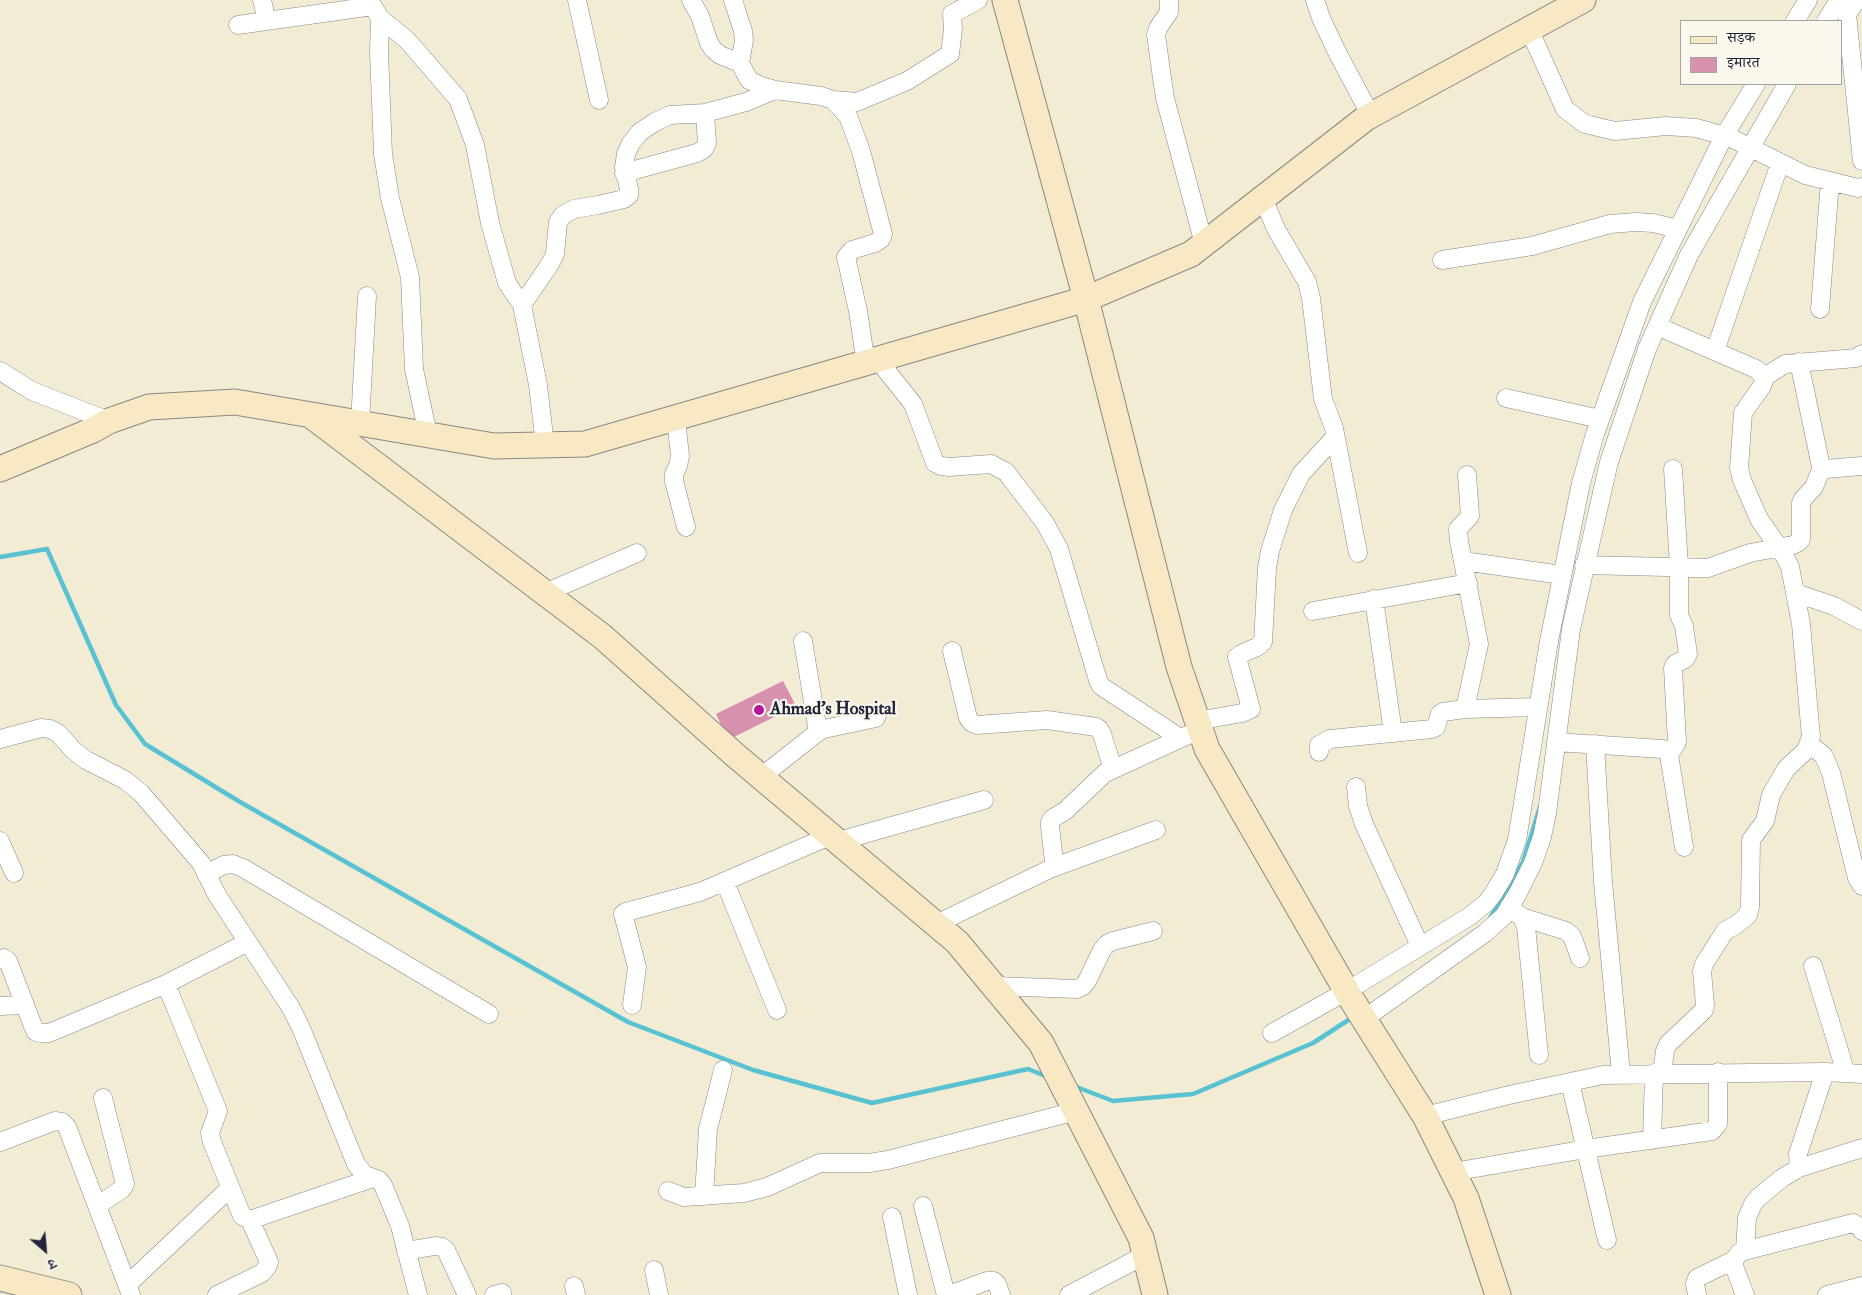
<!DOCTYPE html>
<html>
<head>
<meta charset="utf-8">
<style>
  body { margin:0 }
  #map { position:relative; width:1862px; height:1295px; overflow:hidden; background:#f2ecd4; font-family:"IM FELL Double Pica","Noto Serif Devanagari",serif }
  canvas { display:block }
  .legend { position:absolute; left:1680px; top:20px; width:162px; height:65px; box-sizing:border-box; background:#fbf7ec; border:1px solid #a4a2a5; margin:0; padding:6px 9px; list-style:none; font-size:15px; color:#22223b }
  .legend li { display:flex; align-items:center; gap:10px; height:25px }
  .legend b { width:25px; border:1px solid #a4a2a5 }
  .north { position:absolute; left:20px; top:1225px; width:50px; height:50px; -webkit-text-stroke:4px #fbf7ec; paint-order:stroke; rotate:153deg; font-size:14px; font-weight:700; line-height:20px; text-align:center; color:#22223b }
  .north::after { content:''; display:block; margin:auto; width:18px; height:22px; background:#22223b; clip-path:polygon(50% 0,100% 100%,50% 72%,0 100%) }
</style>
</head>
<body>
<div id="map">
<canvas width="1862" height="1295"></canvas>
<ul class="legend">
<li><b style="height:6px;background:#f8e8c3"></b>सड़क</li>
<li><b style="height:14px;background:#d890af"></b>इमारत</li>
</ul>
<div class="north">उ</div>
</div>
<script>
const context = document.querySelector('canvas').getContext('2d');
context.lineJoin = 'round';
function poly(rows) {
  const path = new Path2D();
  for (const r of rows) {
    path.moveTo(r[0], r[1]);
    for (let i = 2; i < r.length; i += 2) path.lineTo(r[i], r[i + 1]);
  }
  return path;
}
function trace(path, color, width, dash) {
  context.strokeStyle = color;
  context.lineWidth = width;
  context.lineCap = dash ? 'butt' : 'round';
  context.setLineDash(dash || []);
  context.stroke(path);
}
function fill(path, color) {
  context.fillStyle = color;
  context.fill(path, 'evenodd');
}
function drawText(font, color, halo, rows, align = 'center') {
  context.font = font + ' "IM FELL Double Pica",serif';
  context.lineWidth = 4.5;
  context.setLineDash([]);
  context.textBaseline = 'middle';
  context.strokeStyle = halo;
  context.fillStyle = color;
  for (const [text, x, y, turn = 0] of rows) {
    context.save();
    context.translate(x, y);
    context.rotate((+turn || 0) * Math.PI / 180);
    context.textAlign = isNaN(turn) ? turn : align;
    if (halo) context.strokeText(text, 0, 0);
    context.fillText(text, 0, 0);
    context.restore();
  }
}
trace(poly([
  [0,557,47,549,116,705,145,744,240,802,628,1022,753,1070,872,1103,1028,1069,1048,1077],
  [1489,920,1523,862,1540,807],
  [1074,1086,1113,1101,1193,1094,1313,1043,1353,1017]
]), '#58c2d3', 4.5);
fill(poly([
  [783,681,796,706,728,740,716,714]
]), '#d890af');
const street = poly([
  [262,0,267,21],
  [369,0,380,18,407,40,458,99,475,145,490,223,507,283,522,305,538,385,545,445],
  [577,0,599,100],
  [691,0,700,16,709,43,713,49,720,55,740,63,749,80,761,86,775,90,821,96,833,100,848,116,861,151,883,234,881,239,875,243,852,250,846,257,858,311,866,364],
  [733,0,743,31,744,40,740,63],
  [1169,0,1169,12,1158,28,1156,35,1162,78,1165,98,1204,244],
  [1315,0,1321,18,1337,52,1371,116],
  [1857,0,1847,14,1862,161],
  [380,18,379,52,383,154,390,198,410,277,414,369,428,435],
  [1795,21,1808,0],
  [1826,21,1839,0],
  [238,25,373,6],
  [1529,29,1565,109,1585,124,1615,131,1666,126,1696,128,1729,137,1805,175,1858,188,1862,187],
  [833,100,857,102,907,81,950,54,953,29,952,14,978,0],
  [624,173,697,153,704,149,707,143,705,113],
  [1263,198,1276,229,1307,282,1311,298,1323,399,1334,428,1358,553],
  [1442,260,1532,246,1610,224,1636,222,1653,223,1678,229],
  [522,305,550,264,555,254,558,222,563,215,574,209,598,205,624,199,629,195,629,189,624,167,626,154,631,143,640,132,655,122,670,115,705,113,746,102,775,90],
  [1820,309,1830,181],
  [1657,326,1756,369,1762,374,1764,381,1762,386,1743,413,1739,468,1742,480,1759,519,1784,555,1790,567,1801,624,1811,737,1806,750,1786,769,1775,788,1771,795,1765,821,1751,840,1750,907,1748,915,1736,925,1725,931,1704,964,1702,971,1705,1005,1704,1010,1668,1044,1665,1051,1662,1073],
  [1715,351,1780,163],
  [878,360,913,404,935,463,941,466,949,467,991,464,1006,472,1045,523,1059,549,1098,680,1101,686,1180,738],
  [1799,362,1820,462,1822,467,1825,469,1862,466],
  [0,371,32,391,109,421],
  [1763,378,1785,364,1856,358,1862,354],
  [1506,398,1600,419],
  [676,419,680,456,678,466,674,474,674,481,686,527],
  [360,423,367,296],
  [1463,561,1562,575],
  [1584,565,1708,568,1750,553,1793,545,1799,542,1801,539,1801,503,1803,499,1814,487,1822,467],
  [545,593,637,553],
  [1796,593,1834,606,1862,621],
  [1374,599,1393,733],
  [1313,611,1468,583],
  [803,641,818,732],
  [952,651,968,718,972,723,977,725,1047,720,1096,727,1099,729,1102,734,1113,769],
  [1465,709,1479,644,1459,541,1458,529,1470,516,1467,475],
  [1197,721,1242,713,1251,709,1237,657,1241,654,1257,647,1263,642,1267,568,1270,551,1283,510,1301,474,1335,437],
  [0,739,41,728,50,729,58,733,73,750,86,760,125,780,141,793,201,863,217,895,291,1008,301,1028,356,1164,365,1175,379,1180,383,1185,400,1226,418,1295],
  [1556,742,1662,749,1666,750,1669,755,1684,847],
  [1595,744,1603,882,1621,1074],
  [1809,744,1824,756,1831,773,1857,878,1862,886],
  [1319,752,1319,745,1330,739,1432,729,1436,727,1440,714,1443,712,1465,709,1538,707],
  [1669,755,1677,742,1673,668,1675,664,1685,659,1688,654,1684,626,1679,615,1679,566,1673,469],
  [761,777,818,732,824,729,876,718],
  [1356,787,1358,806,1364,824,1420,946],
  [0,841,14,873],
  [839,841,984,800],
  [1052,868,1156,830],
  [206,874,224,865,233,864,243,868,489,1014],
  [725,882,777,1010],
  [1509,907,1522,917,1526,927,1539,1055],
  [1522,917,1566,931,1572,936,1580,958],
  [936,924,1052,868,1054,862,1050,826,1050,822,1053,818,1065,811,1105,773,1188,735],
  [0,959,4,958,8,961,33,1026,36,1032,42,1033,49,1033,166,984,248,942],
  [1813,966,1846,1073],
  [166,984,218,1111,210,1133,212,1142,242,1216,250,1220,373,1178],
  [994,986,1077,989,1083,986,1087,981,1102,950,1107,944,1113,941,1153,931],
  [632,1005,637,967,623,914,626,912,700,892,832,835],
  [0,1006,24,1005],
  [1364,1019,1485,933,1504,916,1518,893,1533,863,1542,837,1547,813,1571,629,1609,462,1647,349,1689,255,1787,84],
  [1272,1033,1347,991,1470,916,1486,903,1493,894,1505,874,1517,840,1549,641,1581,483,1595,434,1642,302,1724,136,1756,84],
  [1570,1082,1607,1240],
  [1425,1116,1509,1095,1603,1075,1825,1072,1862,1074],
  [1652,1140,1654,1073],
  [0,1142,55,1121,62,1122,67,1127,131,1295],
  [1799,1168,1798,1154,1825,1072],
  [1453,1172,1586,1149,1712,1131,1718,1124,1718,1072],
  [668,1191,684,1197,744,1193,767,1187,820,1163,869,1163,888,1160,1076,1111],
  [704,1196,708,1129,723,1070],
  [97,1206,122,1189,125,1184,103,1098],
  [923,1206,946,1295],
  [892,1217,908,1295],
  [1745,1250,1747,1218,1753,1204,1758,1198,1782,1178,1799,1168,1862,1148],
  [406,1251,435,1246,442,1247,446,1250,467,1295],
  [654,1270,659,1295],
  [127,1285,230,1188],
  [574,1286,576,1295],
  [217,1295,262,1273,267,1267,269,1262,250,1220],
  [494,1295,502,1293],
  [949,1295,987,1281,994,1281,997,1284,1001,1295],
  [1069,1295,1145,1255],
  [1697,1295,1695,1284,1697,1278,1734,1260],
  [1745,1295,1734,1266,1734,1260,1740,1252,1853,1223,1861,1228,1862,1231],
  [1827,1295,1862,1286]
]);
const secondary = poly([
  [1005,0,1086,299,1179,667,1207,749,1350,997,1425,1116,1466,1198,1498,1295],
  [313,417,603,637,735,755,957,942,1041,1043,1141,1238,1155,1295],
  [0,469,93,430,109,421,149,407,235,402,494,446,585,444,1086,299,1191,254,1366,118,1583,0],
  [0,1278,69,1295]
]);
trace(street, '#8a8788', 19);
trace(secondary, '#8a8788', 27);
trace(street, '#fff', 18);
trace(secondary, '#f8e8c3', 25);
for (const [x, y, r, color] of [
  [759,710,6,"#b5179e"]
]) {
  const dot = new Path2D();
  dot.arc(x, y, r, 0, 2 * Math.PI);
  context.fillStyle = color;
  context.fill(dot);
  trace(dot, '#fbf7ec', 2);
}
drawText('bold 18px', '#22223b', '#fbf7ec', [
  ["Ahmad's Hospital",770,710]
], 'left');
</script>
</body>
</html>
